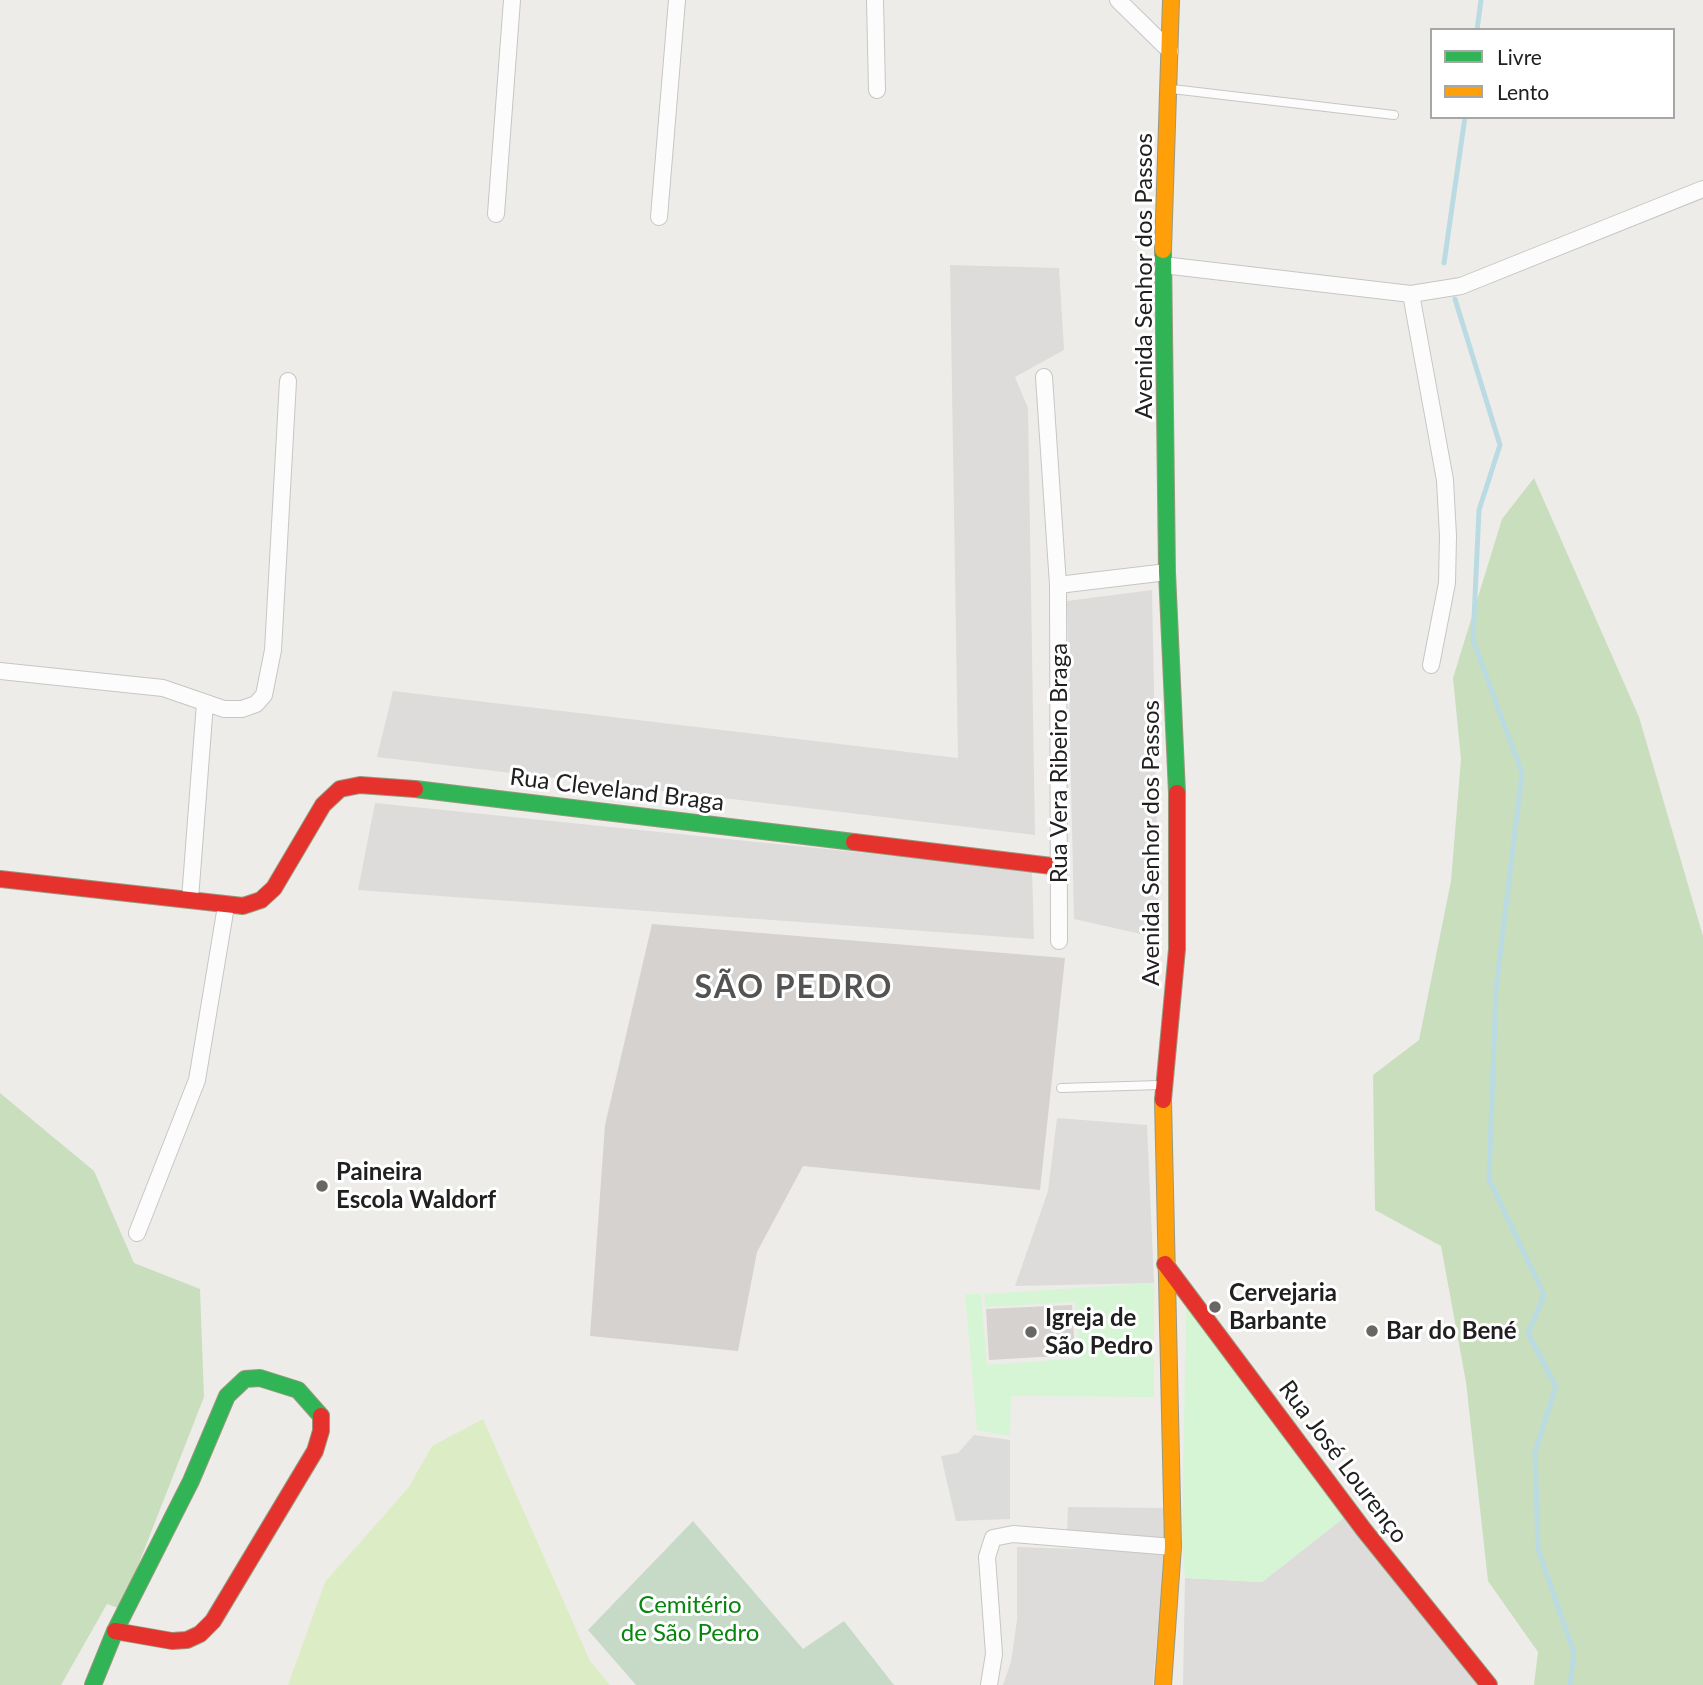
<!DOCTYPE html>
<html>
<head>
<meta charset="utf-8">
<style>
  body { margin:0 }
  #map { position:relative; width:1703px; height:1685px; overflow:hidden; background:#eeece9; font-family:Lato,sans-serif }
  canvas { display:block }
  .legend { position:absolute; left:1430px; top:28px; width:245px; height:91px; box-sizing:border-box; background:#fff; border:2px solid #a6a6a6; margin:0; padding:9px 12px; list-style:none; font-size:21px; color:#202020 }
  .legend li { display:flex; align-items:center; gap:14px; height:35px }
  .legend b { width:35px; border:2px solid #a6a6a6 }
</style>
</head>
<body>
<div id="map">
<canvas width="1703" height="1685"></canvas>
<ul class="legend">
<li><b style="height:9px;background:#30b455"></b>Livre</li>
<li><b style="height:9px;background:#ff9f0a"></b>Lento</li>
</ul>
</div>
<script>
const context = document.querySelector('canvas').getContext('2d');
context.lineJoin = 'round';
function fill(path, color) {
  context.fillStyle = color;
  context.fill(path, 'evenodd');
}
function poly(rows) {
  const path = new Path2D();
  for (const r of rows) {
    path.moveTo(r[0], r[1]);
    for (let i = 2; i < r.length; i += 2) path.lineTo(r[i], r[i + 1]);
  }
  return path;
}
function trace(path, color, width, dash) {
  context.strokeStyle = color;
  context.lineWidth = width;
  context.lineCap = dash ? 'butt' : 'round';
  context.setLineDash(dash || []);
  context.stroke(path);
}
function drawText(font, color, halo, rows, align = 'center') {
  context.font = font + ' Lato,sans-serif';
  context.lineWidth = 6;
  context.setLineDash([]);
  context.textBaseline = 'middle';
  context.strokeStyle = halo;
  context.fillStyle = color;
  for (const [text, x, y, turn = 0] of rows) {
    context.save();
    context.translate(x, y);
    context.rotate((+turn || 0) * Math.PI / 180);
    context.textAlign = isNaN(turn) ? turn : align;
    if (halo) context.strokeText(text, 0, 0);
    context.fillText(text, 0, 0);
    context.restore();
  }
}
fill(poly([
  [950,265,1059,268,1064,350,1015,377,1028,408,1035,835,377,757,393,691,958,758],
  [1152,590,1159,938,1074,919,1067,601],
  [375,803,1032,870,1034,939,358,890],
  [1057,1118,1147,1125,1154,1283,1015,1286,1048,1191],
  [1068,1507,1163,1508,1164,1538,1067,1534],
  [1346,1516,1480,1685,1183,1685,1185,1578,1262,1582],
  [1017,1547,1164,1552,1153,1685,1003,1685,1011,1662,1017,1620]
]), '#dddcda');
fill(poly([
  [974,1435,1010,1440,1010,1519,956,1521,941,1456,958,1453]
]), '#dcdcda');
fill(poly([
  [483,1419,590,1661,610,1685,288,1685,325,1582,408,1488,432,1446]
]), '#dcedc6');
fill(poly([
  [1534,478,1639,717,1703,936,1703,1685,1534,1685,1538,1652,1488,1581,1466,1382,1441,1246,1375,1210,1373,1075,1419,1040,1451,881,1461,759,1453,678,1502,519],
  [0,1093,94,1171,134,1263,200,1289,204,1397,121,1609,107,1604,61,1685,0,1685]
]), '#c9debd');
fill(poly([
  [693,1521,803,1649,844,1621,894,1685,636,1685,588,1630]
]), '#c6dac7');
fill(poly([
  [1154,1283,1154,1397,1011,1396,1010,1436,977,1430,965,1294,981,1294,987,1365,1080,1358,1075,1302,986,1307,984,1294],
  [1186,1307,1346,1516,1262,1582,1185,1578,1182,1542]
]), '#d6f5d5');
trace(poly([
  [1477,30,1481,0],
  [1444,263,1465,117],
  [1455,299,1500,445,1479,510,1473,640,1522,773,1496,989,1489,1179,1544,1295,1528,1334,1556,1386,1535,1452,1538,1549,1574,1653,1570,1685]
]), '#bbdbe3', 5);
fill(poly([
  [652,924,1065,958,1040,1190,803,1166,757,1252,738,1351,590,1336,605,1125],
  [1072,1305,1075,1355,989,1360,986,1309]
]), '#d5d2d0');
const lane = poly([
  [1172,89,1394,115],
  [1061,1088,1160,1085]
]);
const street = poly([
  [875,0,877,90],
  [1118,0,1170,51],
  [496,214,512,0],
  [659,217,677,0],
  [1163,265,1411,294,1461,286,1703,189],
  [1411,294,1445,480,1448,536,1447,583,1431,665],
  [1044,377,1058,585,1059,941],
  [1058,585,1167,572],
  [0,671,163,688,224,709,242,709,256,704,264,695,273,650,288,381],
  [190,899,205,703],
  [137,1233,197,1080,226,906],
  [989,1685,994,1654,987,1557,993,1538,1013,1534,1173,1547]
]);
const fast = poly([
  [1163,250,1167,572,1177,793],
  [415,789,854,842],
  [93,1685,115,1631,191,1481,227,1396,245,1379,260,1378,298,1390,321,1416]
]);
const slow = poly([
  [1163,250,1171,0],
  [1163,1685,1173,1547,1163,1100]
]);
const jam = poly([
  [854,842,1060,867],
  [0,879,243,906,261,900,274,888,323,805,340,789,360,785,415,789],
  [1163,1100,1177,949,1177,793],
  [1165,1264,1364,1530,1489,1685],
  [115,1631,172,1641,187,1640,200,1634,213,1621,315,1451,321,1431,321,1416]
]);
trace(lane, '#c7c6c5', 10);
trace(street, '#c7c6c5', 18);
trace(fast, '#98997f', 18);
trace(slow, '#98997f', 18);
trace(jam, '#98997f', 18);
trace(lane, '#fcfcfc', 8);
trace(street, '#fcfcfc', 16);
trace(fast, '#30b455', 16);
trace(slow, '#ff9f0a', 16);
trace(jam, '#e5322d', 16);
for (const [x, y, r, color] of [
  [322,1186,7,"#686766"],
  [1215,1307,7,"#686766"],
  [1372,1331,7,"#686766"],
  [1031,1332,7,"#686766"]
]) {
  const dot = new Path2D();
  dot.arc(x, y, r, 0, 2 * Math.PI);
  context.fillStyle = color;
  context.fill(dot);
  trace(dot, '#fff', 2.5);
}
drawText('24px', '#202020', '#fff', [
  ["Avenida Senhor dos Passos",1144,276,-90],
  ["Rua Vera Ribeiro Braga",1059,763,-90],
  ["Rua Cleveland Braga",617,790,7],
  ["Avenida Senhor dos Passos",1151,843,-90],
  ["Rua José Lourenço",1343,1462,53]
]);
drawText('bold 24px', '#202020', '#fff', [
  ["Paineira",336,1172],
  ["Escola Waldorf",336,1200],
  ["Cervejaria",1229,1293],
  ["Barbante",1229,1321],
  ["Igreja de",1045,1318],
  ["São Pedro",1045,1346],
  ["Bar do Bené",1386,1331]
], 'left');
drawText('24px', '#07850e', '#fff', [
  ["Cemitério",690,1605],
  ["de São Pedro",690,1633]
]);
context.letterSpacing = '2px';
drawText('bold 32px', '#535353', '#fff', [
  ["SÃO PEDRO",794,988]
]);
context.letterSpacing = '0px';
</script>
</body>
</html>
